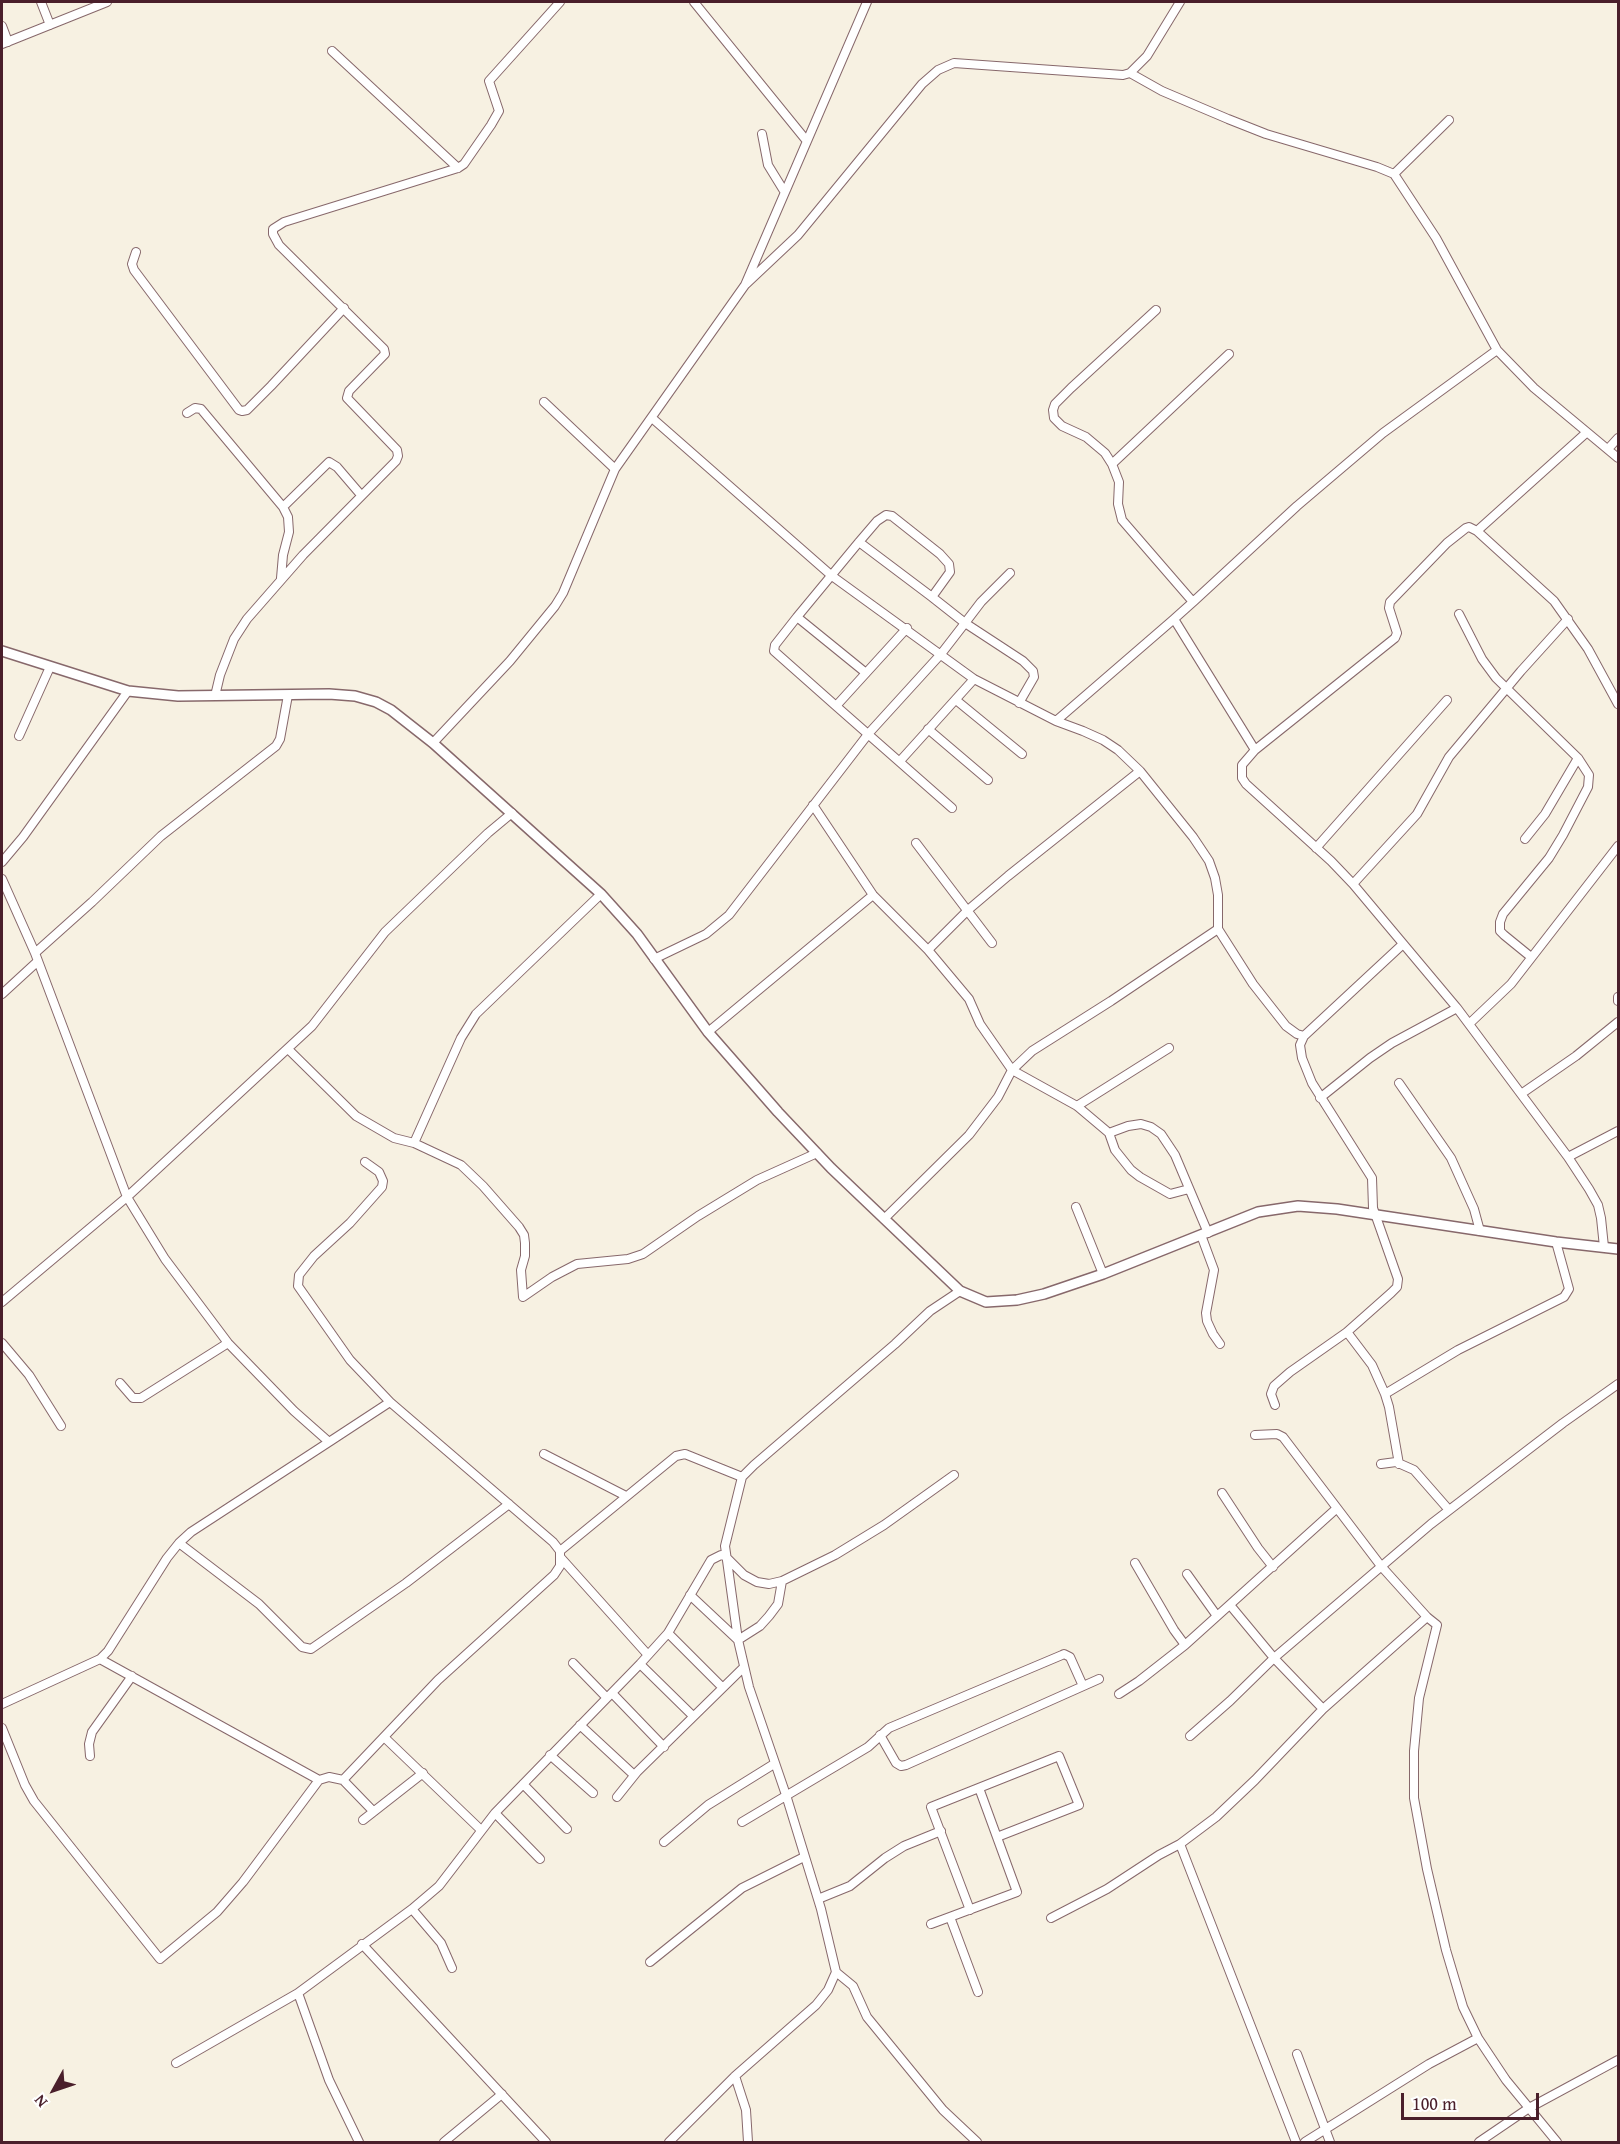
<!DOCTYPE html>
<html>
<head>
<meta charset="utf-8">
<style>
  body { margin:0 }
  #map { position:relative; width:1620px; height:2144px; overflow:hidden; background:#f7f1e2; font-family:"Gentium Book Plus",serif }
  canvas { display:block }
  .frame { position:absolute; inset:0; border:3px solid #4a1f2b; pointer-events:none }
  .north { position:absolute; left:24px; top:2060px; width:60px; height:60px; -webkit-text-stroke:4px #fff; paint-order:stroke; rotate:230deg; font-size:16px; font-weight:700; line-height:24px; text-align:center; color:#4a1f2b }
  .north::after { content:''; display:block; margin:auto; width:21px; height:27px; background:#4a1f2b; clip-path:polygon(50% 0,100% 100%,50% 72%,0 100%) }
  .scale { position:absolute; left:1401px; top:2093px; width:138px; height:27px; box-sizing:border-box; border:3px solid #4a1f2b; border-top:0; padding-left:8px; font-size:18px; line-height:21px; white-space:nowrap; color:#4a1f2b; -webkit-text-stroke:4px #fff; paint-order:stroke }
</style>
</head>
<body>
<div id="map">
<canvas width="1620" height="2144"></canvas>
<div class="frame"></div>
<div class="north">N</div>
<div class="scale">100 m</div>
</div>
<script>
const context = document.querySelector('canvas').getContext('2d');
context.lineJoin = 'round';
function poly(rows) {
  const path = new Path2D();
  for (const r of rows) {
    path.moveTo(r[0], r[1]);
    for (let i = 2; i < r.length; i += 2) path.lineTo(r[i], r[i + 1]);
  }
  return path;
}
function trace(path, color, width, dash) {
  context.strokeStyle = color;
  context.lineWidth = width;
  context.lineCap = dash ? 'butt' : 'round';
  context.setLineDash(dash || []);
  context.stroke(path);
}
const minor = poly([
  [41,2,50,25],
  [694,2,806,140],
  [2,26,8,42],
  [2,44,107,2],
  [332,51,458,168],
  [1130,73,1162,91,1228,119,1266,134,1377,167,1394,174,1436,238,1497,350,1534,388,1618,458],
  [762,134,768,165,784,191],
  [1394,174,1449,120],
  [136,252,132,264,134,270,239,410,242,411,247,410,271,386,344,308],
  [746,284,798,235,922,84,938,70,954,63,1123,75,1130,73,1147,56,1180,2],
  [1156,310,1071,388,1055,404,1053,410,1054,418,1062,426,1086,437,1105,453,1112,464,1119,482,1118,504,1122,520,1193,602,1174,619,1255,750,1242,765,1242,778,1246,784,1331,861,1353,884,1457,1008,1568,1157,1589,1189,1598,1205,1601,1218,1604,1247],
  [544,402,615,469],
  [187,413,195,408,201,409,283,507,288,517,289,532,283,555,281,578],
  [652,418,832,576,974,679,1056,721,1174,619],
  [1608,449,1618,438],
  [1112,464,1229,354],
  [283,507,329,462,337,467,361,495],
  [1477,531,1554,601,1588,649,1618,704],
  [859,542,932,597,950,572,949,564,940,554,892,516,886,515,877,521,859,542,797,617,775,645,774,651,836,706,907,628],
  [1010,573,981,602,965,623,1023,661,1033,671,1034,677,1019,703],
  [1193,602,1297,506,1383,433,1497,350],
  [1459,614,1482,659,1496,678,1578,758,1589,775,1588,787,1563,835,1549,858,1503,914,1500,922,1500,931,1504,935,1531,957],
  [797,617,866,673],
  [215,696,220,675,234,639,247,619,303,555,396,461,398,456,397,450,347,398,349,391,385,354,384,349,279,245,273,234,273,229,284,222,458,168,464,164,491,125,499,111,489,81,560,2],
  [956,700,1022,754],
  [836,706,952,808],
  [928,729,988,780],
  [19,736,50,667],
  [433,743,510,661,555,606,563,593,615,469,745,285,867,2],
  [1255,750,1395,638,1397,633,1389,608,1390,602,1447,543,1466,528,1469,527,1477,531,1586,433],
  [900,761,974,679],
  [813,805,873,895,928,950,969,999,980,1024,1012,1070,1077,1106,1109,1133,1128,1126,1141,1124,1151,1127,1161,1134,1175,1155,1208,1233],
  [1525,839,1545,814,1578,758],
  [916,843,992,943],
  [1316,848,1447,700],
  [2,862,23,837,128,691],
  [2,879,35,953,127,1197,165,1259,228,1343,294,1411,329,1442,390,1402,553,1542,560,1551,676,1456,685,1454,742,1477],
  [1353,884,1417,814,1449,757,1521,671,1568,619],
  [1218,929,1253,984,1286,1026,1297,1034,1304,1036],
  [928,950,968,910,1008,876,1140,771],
  [35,953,92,902,161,836,276,746,280,739,288,695],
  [654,959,706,934,729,915,869,733,941,654,965,623,932,597],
  [2,994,38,961],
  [1618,997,1618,1001],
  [1469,1024,1511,984,1618,846],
  [708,1032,873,895],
  [288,1049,356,1116,394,1138,414,1143,461,1038,476,1014,601,894],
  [1399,1083,1451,1158,1474,1209,1480,1231],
  [1521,1094,1576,1056,1618,1022],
  [1320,1098,1370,1058,1392,1043,1457,1008],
  [1077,1106,1169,1048],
  [1109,1133,1115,1150,1131,1170,1140,1177,1170,1194,1189,1189],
  [414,1143,461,1165,483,1186,519,1227,524,1235,525,1243,525,1256,521,1270,523,1297,552,1277,577,1264,628,1259,643,1254,698,1216,757,1180,817,1153],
  [1568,1157,1618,1131],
  [365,1162,379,1172,383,1181,382,1187,350,1223,314,1256,299,1275,298,1286,350,1360,390,1402],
  [1076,1207,1103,1274],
  [884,1219,969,1135,998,1097,1012,1070,1032,1051,1111,1001,1218,929,1218,895,1215,878,1209,861,1193,837,1140,771,1118,750,1103,740,1083,731,1056,721],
  [1201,1235,1214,1270,1206,1313,1207,1321,1213,1334,1220,1344],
  [2,1302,127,1197,312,1026,385,932,488,833,512,813],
  [2,1343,29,1375,61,1426],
  [120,1383,133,1398,141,1398,228,1343],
  [1385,1394,1458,1350,1564,1297,1569,1289,1556,1242],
  [1275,1405,1271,1394,1274,1386,1290,1372,1347,1332],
  [1255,1435,1277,1434,1283,1437,1381,1566,1427,1617,1437,1625,1419,1698,1414,1751,1414,1798,1427,1869,1446,1950,1463,2007,1478,2038],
  [544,1454,626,1496],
  [1381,1464,1396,1462,1414,1470,1449,1510],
  [1399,1464,1389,1407,1385,1394,1372,1365,1347,1332,1391,1293,1397,1287,1398,1279,1373,1208,1372,1178,1312,1083,1302,1058,1300,1045,1304,1036,1403,944],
  [1222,1493,1258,1548,1273,1567],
  [179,1543,259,1604,302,1647,311,1649,406,1583,509,1504],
  [561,1558,648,1655],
  [1135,1563,1174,1630,1185,1645,1336,1509],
  [1187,1574,1217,1616],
  [690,1595,738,1640,760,1626,769,1616,778,1604,782,1581],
  [1230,1605,1274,1658,1323,1709,1255,1780,1216,1817,1180,1844,1296,2142],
  [668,1633,722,1687],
  [573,1663,607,1698],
  [640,1664,693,1716],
  [612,1693,664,1747],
  [1119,1694,1139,1681,1185,1645],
  [2,1704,100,1659],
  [1323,1709,1427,1617],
  [580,1725,634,1775],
  [2,1728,25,1785,34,1801,160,1959,217,1912,243,1882,319,1780,100,1659,108,1651,167,1558,179,1543,191,1532,329,1442],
  [880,1735,896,1763,901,1766,906,1765,1099,1679],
  [1190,1736,1230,1701,1274,1658,1431,1524,1563,1423,1618,1384],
  [384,1737,481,1830],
  [550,1755,593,1793],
  [90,1756,89,1744,92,1732,132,1676],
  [319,1780,329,1777,343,1780,438,1680,554,1575,560,1566,560,1551],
  [343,1780,373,1811],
  [523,1784,567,1829],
  [617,1797,637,1772,743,1668],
  [495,1813,540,1859],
  [363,1820,423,1773],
  [742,1822,868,1747,889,1728,1062,1655,1064,1654,1070,1657,1083,1686],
  [664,1842,708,1805,774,1764],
  [818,1899,850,1886,885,1858,904,1846,941,1831],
  [412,1909,441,1943,452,1968],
  [970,1910,931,1807,1059,1756,1079,1805,997,1837],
  [950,1917,978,1992],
  [1051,1918,1107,1889,1159,1855,1180,1844],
  [931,1924,1017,1892,979,1788],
  [362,1944,546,2142],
  [650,1962,742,1888,804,1857],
  [836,1972,853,1986,867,2017,943,2110,977,2142],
  [1297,2054,1330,2142],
  [176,2063,298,1993],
  [735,2076,746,2110,748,2142],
  [359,2142,329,2080,298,1993,412,1909,439,1886,495,1813,640,1664,668,1633,711,1560,721,1555,725,1556,744,1575,757,1582,769,1584,782,1581,835,1555,884,1525,954,1475],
  [444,2142,502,2094],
  [669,2142,735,2076,816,2005,828,1990,836,1972,821,1909,786,1795,749,1687,738,1640,725,1546,742,1477,754,1465,895,1344,930,1311,960,1291],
  [1305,2142,1429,2064,1478,2038,1506,2080,1557,2142],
  [1479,2142,1529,2108,1618,2060]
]);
const tertiary = poly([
  [2,651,128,691,178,696,329,694,355,696,376,702,391,710,433,743,601,894,637,934,708,1032,778,1112,831,1168,960,1291,986,1302,1017,1300,1044,1294,1103,1274,1258,1212,1298,1206,1337,1209,1556,1242,1618,1249]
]);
trace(minor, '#87686b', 10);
trace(tertiary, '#87686b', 12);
trace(minor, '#fff', 8);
trace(tertiary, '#fff', 9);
</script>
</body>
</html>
